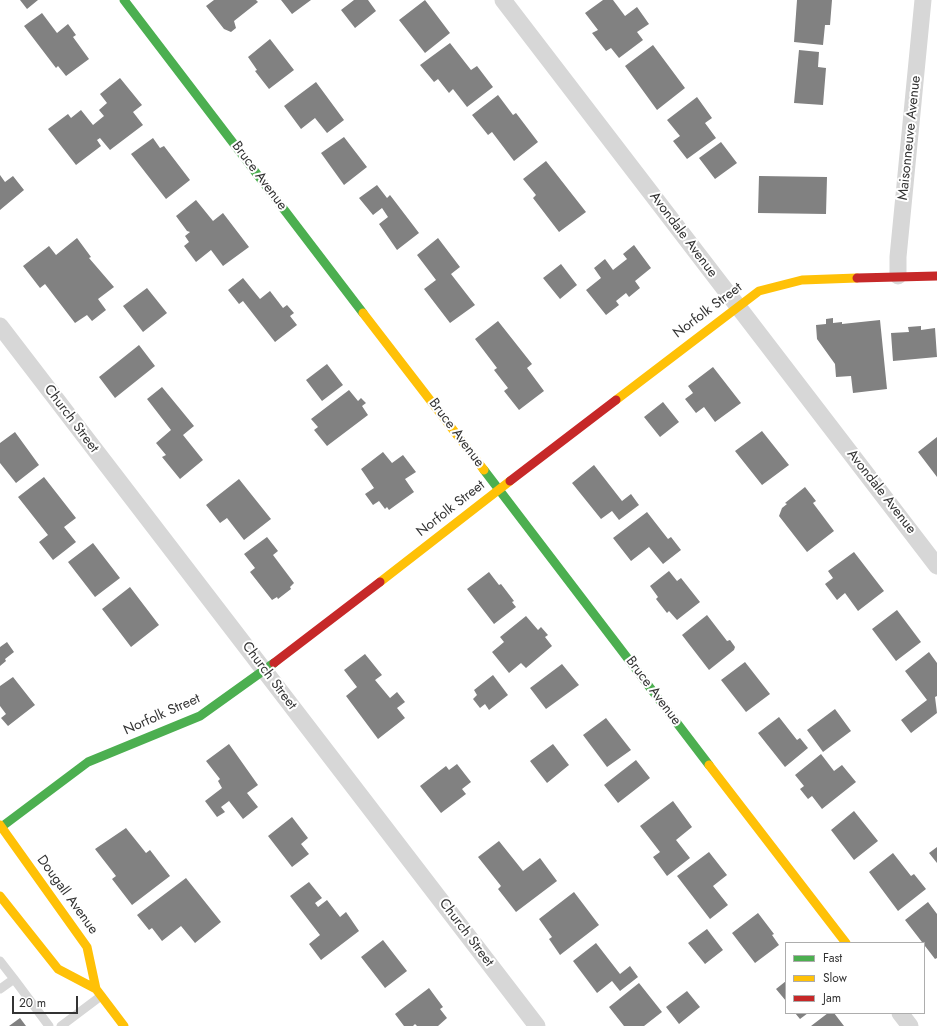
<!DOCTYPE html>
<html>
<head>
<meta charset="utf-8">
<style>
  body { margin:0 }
  #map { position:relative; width:937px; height:1026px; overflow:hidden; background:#fff; font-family:Jost,sans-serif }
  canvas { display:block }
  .legend { position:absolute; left:785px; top:942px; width:140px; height:72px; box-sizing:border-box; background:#fff; border:1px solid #adadad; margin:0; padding:5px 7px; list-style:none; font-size:12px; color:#333 }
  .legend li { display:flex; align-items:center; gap:8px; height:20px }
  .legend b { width:20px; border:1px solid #adadad }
  .scale { position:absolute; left:12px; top:996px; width:66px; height:18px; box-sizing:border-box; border:2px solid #333; border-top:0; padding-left:5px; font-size:12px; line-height:14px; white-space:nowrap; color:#333; -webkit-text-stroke:3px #fff; paint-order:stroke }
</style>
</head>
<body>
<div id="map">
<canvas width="937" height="1026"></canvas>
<ul class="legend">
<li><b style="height:5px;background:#4caf50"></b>Fast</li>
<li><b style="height:5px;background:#ffc107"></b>Slow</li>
<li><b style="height:5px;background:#c62828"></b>Jam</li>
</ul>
<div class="scale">20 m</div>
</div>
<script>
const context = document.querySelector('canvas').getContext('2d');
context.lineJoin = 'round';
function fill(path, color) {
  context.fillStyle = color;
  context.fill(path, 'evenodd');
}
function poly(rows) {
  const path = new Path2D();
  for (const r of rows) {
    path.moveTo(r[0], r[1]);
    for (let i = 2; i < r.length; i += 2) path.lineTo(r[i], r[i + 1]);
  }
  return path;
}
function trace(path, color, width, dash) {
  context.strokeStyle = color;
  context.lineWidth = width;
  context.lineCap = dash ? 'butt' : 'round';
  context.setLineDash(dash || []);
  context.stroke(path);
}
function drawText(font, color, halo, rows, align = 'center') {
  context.font = font + ' Jost,sans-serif';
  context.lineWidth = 4;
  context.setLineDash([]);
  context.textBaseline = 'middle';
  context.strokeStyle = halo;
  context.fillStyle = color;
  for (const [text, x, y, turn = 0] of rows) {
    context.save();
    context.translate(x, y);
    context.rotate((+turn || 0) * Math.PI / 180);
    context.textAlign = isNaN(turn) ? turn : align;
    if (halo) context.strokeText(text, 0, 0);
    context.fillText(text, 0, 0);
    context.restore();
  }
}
fill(poly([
  [20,0,38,0,27,9],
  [214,0,256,0,258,2,234,21,236,28,231,32,224,29,206,6],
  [281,0,311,0,292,14],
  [354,0,368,0,376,11,355,28,341,10],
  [425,0,450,33,425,53,399,20],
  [603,0,613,0,625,16,637,7,649,24,637,32,643,40,619,58,611,48,606,51,592,33,598,30,585,13],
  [797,0,832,0,830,25,825,25,823,45,794,42],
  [42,13,57,33,68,24,76,35,73,37,89,59,66,76,58,66,56,68,24,26],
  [270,39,294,70,269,89,255,71,257,70,248,57],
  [450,43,471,70,477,66,493,87,467,107,453,89,449,93,438,79,434,82,420,65],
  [653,45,685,88,657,110,625,66],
  [799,50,819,52,818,67,826,68,823,105,794,103],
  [120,78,142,105,133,112,143,125,110,150,100,138,97,140,101,146,76,165,48,129,68,114,71,118,81,110,93,125,104,116,99,110,107,103,100,94],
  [316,82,344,120,327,133,315,118,301,129,284,106],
  [498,95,513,115,516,113,538,142,514,161,492,132,488,135,472,115],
  [697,97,712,118,705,123,716,138,687,159,673,141,680,136,667,120],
  [344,137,367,167,344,185,321,153],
  [153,138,160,148,164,146,190,180,166,199,131,154],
  [721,142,737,163,715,179,699,158],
  [546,161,586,212,559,232,533,198,536,195,523,179],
  [0,175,5,182,13,176,24,190,0,210],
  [759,176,827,177,826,214,758,213],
  [377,185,387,198,390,195,419,233,397,250,379,224,388,217,382,208,373,215,359,198],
  [196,200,213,221,223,213,249,247,223,266,211,250,196,262,184,246,189,242,185,236,190,232,187,231,176,216],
  [77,238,91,257,89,258,114,287,98,299,106,310,92,321,87,315,75,323,45,284,40,288,23,266,49,246,56,255],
  [438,238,460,267,451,274,475,305,450,323,424,289,436,280,417,255],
  [634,245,651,268,635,281,640,288,629,297,626,293,616,301,619,305,606,315,586,290,601,278,594,268,605,259,613,270,627,259,623,254],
  [561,264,577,285,560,299,543,278],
  [243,278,260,299,270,291,283,308,287,305,294,313,290,316,297,325,275,342,243,301,239,304,228,290],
  [147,288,167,313,143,332,123,306],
  [833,318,833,323,842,322,842,324,880,320,887,389,853,393,851,376,836,377,835,364,817,339,816,325,826,324,826,319],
  [498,321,532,364,527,368,544,391,519,410,504,391,508,388,494,370,497,368,475,339],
  [921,326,921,330,935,328,937,357,893,361,891,333,909,332,908,327],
  [139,345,155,366,115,398,99,377],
  [327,364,343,385,322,401,306,380],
  [713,367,741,403,715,422,704,407,696,413,685,399,693,393,688,386],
  [162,387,194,426,183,435,203,460,180,479,162,457,166,455,156,443,171,430,147,399],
  [349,390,358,401,361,398,366,403,362,406,368,415,327,446,314,430,318,427,311,419],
  [663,402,679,422,660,437,644,417],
  [762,431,789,465,762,485,735,451],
  [15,432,39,465,16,483,0,463,0,443],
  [937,437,937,477,918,452],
  [383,452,392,463,403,455,416,472,405,479,414,492,389,510,387,507,385,509,379,501,373,505,365,494,374,488,361,469],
  [594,465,622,501,631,494,639,505,619,520,612,511,601,519,572,483],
  [44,477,76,518,64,527,76,542,53,560,39,542,48,535,18,497],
  [239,479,271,519,244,540,227,518,220,523,206,505],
  [805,487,816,501,813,503,834,531,807,552,779,516,782,508,787,504,785,503],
  [647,512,668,539,671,537,681,550,663,564,649,547,631,561,613,538],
  [267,537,278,551,273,555,294,583,290,587,291,589,278,599,277,597,272,600,250,572,255,568,244,554],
  [93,543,120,578,95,597,68,562],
  [854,552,884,591,858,611,845,593,837,600,825,584,833,578,828,571],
  [669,571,677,581,681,578,700,602,677,620,669,611,667,613,656,599,658,597,650,586],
  [489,572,499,585,501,584,514,601,512,602,516,607,494,624,467,589],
  [130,587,159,625,131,647,102,609],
  [897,610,921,642,896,661,872,629],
  [707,615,727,641,730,640,735,647,734,650,709,670,682,635],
  [526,616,538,630,541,627,548,635,545,637,552,646,526,668,521,663,509,673,492,652,504,642,500,637],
  [7,642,14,652,5,659,6,661,0,666,0,647],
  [929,652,937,663,937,696,935,697,937,713,911,733,901,720,927,700,905,671],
  [365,654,382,675,375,680,390,698,397,692,405,702,397,708,405,718,378,739,346,696,357,687,344,670],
  [745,662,770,694,746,712,721,680],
  [562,664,579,685,546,709,530,688],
  [493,675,508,695,489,710,485,704,480,708,473,699,477,695,474,690],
  [13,677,35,705,8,726,1,718,6,714,0,706,0,686],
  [835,709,851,731,823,752,807,730],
  [779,717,797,740,800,738,808,748,785,767,758,733],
  [606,718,631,750,607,767,583,735],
  [229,744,258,785,247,793,258,807,243,819,229,801,221,807,225,812,217,817,205,801,222,788,218,781,220,779,206,761],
  [553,744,569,765,547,783,530,761],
  [821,754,834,771,842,765,856,782,822,809,812,796,808,799,800,789,804,786,795,775],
  [636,760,650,778,618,803,604,785],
  [457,764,471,782,462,789,466,794,441,813,420,786,446,766,449,770],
  [673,801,692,827,676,840,690,858,667,876,653,857,660,852,640,826],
  [854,811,878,841,854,860,831,830],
  [292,817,308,838,301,844,309,854,292,867,268,836],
  [126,828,146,853,150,850,170,876,132,905,112,879,116,876,95,849],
  [499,841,523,871,540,858,557,881,516,912,498,889,501,886,478,857],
  [937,847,937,863,929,853],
  [709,852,727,875,713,886,728,905,710,919,677,876],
  [893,853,911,876,914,874,926,889,898,911,869,872],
  [186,878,221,922,195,943,181,926,162,941,152,928,149,930,137,915],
  [309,882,322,898,315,903,318,907,327,900,340,917,346,912,359,931,321,960,309,944,320,935,290,896],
  [574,892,599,925,560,955,549,939,552,937,539,919],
  [928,902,937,914,937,958,935,959,905,920],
  [758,913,774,934,772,935,779,945,755,963,732,933],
  [707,929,723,950,705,964,688,943],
  [383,940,407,971,385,988,361,957],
  [596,943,620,974,630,966,638,977,620,991,612,981,597,993,573,961],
  [786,981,786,1001,776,989],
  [639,983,662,1012,644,1026,624,1026,609,1007],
  [429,988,443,1007,440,1009,447,1018,438,1026,417,1026,415,1024,413,1026,404,1026,395,1014],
  [687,991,700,1007,679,1024,666,1007],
  [795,1013,808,1013,800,1019],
  [828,1013,834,1013,844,1026,811,1026],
  [20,1018,26,1026,9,1026]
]), '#818181');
trace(poly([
  [0,961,14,979,0,989],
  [14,979,49,1026],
  [61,1026,101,996]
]), '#d7d7d7', 9);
trace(poly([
  [503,0,937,566],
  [898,276,898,257,923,0],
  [0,326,537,1026],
  [900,1013,910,1026]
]), '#d7d7d7', 17);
trace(poly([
  [124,0,363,313],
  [484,470,709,765],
  [0,828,88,762,200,716,274,663]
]), '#4caf50', 9);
trace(poly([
  [363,313,484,470],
  [616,400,759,291,802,280,857,278],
  [380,582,510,481],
  [709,765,846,943],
  [0,825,87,947,96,989,124,1026],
  [0,896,58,969,96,989]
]), '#ffc107', 9);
trace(poly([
  [857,278,937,276],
  [510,481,616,400],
  [274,663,380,582]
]), '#c62828', 9);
drawText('14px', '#333', '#fff', [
  ["Maisonneuve Avenue",910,138,-84],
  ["Bruce Avenue",259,176,53],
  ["Avondale Avenue",683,235,53],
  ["Norfolk Street",708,311,-37],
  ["Church Street",71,419,53],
  ["Bruce Avenue",456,433,53],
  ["Avondale Avenue",881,492,52],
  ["Norfolk Street",451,509,-38],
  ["Church Street",269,676,53],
  ["Bruce Avenue",653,691,53],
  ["Norfolk Street",162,715,-24],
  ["Dougall Avenue",67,895,54],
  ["Church Street",466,933,53]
]);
</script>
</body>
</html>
